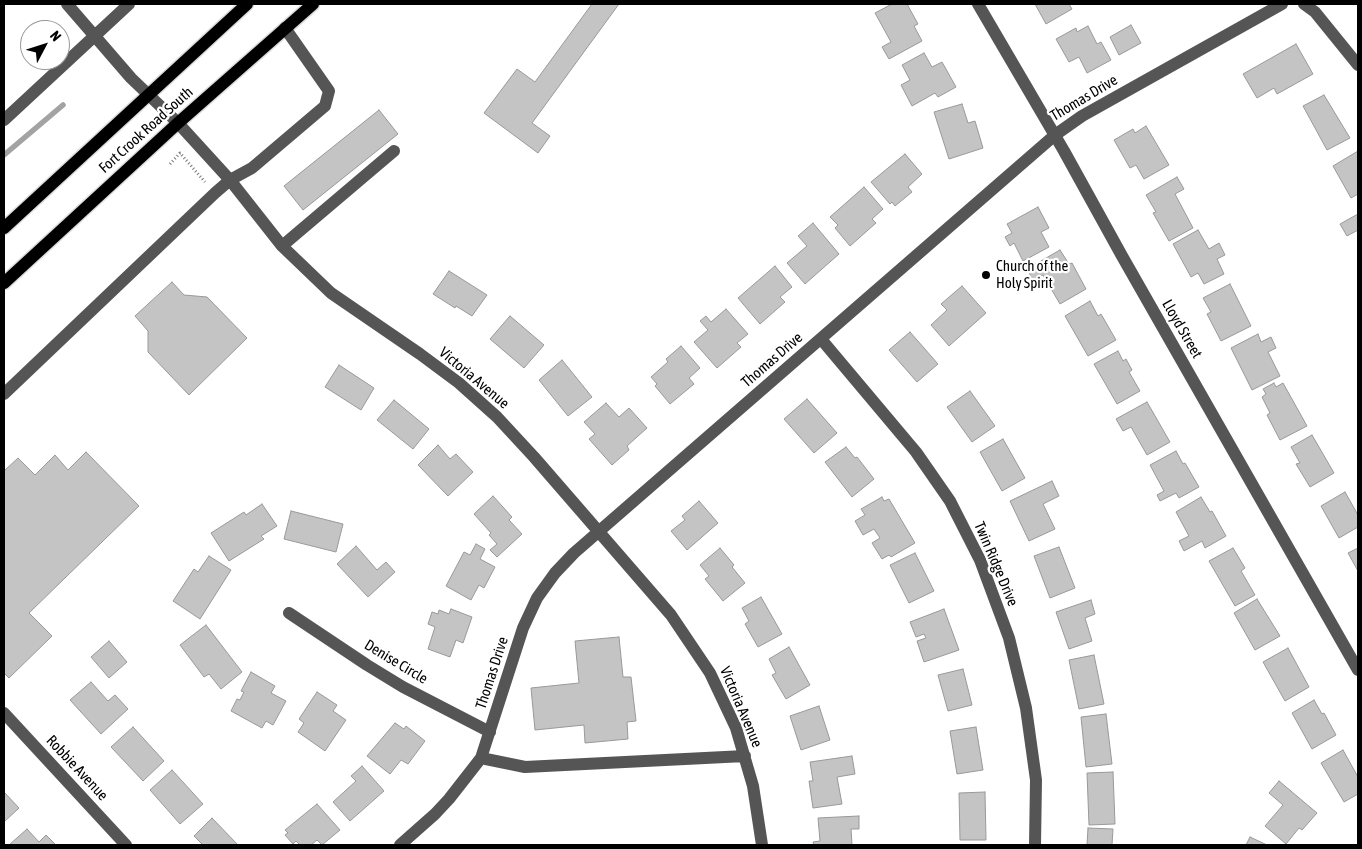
<!DOCTYPE html>
<html>
<head>
<meta charset="utf-8">
<style>
  body { margin:0 }
  #map { position:relative; width:1362px; height:849px; overflow:hidden; background:#fff; font-family:"Asap Condensed",sans-serif }
  canvas { display:block }
  .frame { position:absolute; inset:0; border:5px solid #000; pointer-events:none }
  .north { position:absolute; left:20px; top:20px; width:50px; height:50px; box-sizing:border-box; background:#fff; border:1px solid #999; border-radius:50%; rotate:50deg; font-size:14px; font-weight:700; line-height:20px; text-align:center; color:#000 }
  .north::after { content:''; display:block; margin:auto; width:18px; height:22px; background:#000; clip-path:polygon(50% 0,100% 100%,50% 72%,0 100%) }
</style>
</head>
<body>
<div id="map">
<canvas width="1362" height="849"></canvas>
<div class="frame"></div>
<div class="north">N</div>
</div>
<script>
const context = document.querySelector('canvas').getContext('2d');
context.lineJoin = 'round';
function poly(rows) {
  const path = new Path2D();
  for (const r of rows) {
    path.moveTo(r[0], r[1]);
    for (let i = 2; i < r.length; i += 2) path.lineTo(r[i], r[i + 1]);
  }
  return path;
}
function trace(path, color, width, dash) {
  context.strokeStyle = color;
  context.lineWidth = width;
  context.lineCap = dash ? 'butt' : 'round';
  context.setLineDash(dash || []);
  context.stroke(path);
}
function fill(path, color) {
  context.fillStyle = color;
  context.fill(path, 'evenodd');
}
function drawText(font, color, halo, rows, align = 'center') {
  context.font = font + ' "Asap Condensed",sans-serif';
  context.lineWidth = 4.5;
  context.setLineDash([]);
  context.textBaseline = 'middle';
  context.strokeStyle = halo;
  context.fillStyle = color;
  for (const [text, x, y, turn = 0] of rows) {
    context.save();
    context.translate(x, y);
    context.rotate((+turn || 0) * Math.PI / 180);
    context.textAlign = isNaN(turn) ? turn : align;
    if (halo) context.strokeText(text, 0, 0);
    context.fillText(text, 0, 0);
    context.restore();
  }
}
trace(poly([
  [4,155,63,105]
]), '#a3a3a3', 5.5);
const building = poly([
  [592,4,619,4,532,123,550,136,538,153,484,113,517,69,535,82,592,4],
  [892,4,907,4,918,24,914,26,922,41,889,59,882,47,891,42,875,13,892,4],
  [1035,4,1069,4,1072,9,1046,24,1035,4],
  [1131,25,1141,43,1119,55,1110,37,1131,25],
  [1088,26,1097,44,1101,42,1111,60,1087,73,1079,57,1069,62,1056,39,1076,28,1077,32,1088,26],
  [1296,44,1313,74,1277,94,1274,88,1257,98,1243,74,1296,44],
  [924,53,932,67,942,62,956,87,938,97,935,93,912,106,901,85,910,80,902,65,924,53],
  [1324,95,1350,138,1327,150,1303,106,1324,95],
  [962,104,968,123,975,121,983,148,949,159,934,112,962,104],
  [379,110,398,134,303,210,284,186,379,110],
  [1146,126,1169,165,1144,179,1136,165,1130,168,1114,140,1133,129,1135,133,1146,126],
  [1358,151,1358,194,1351,198,1333,166,1358,151],
  [905,154,922,174,908,187,912,192,895,206,892,202,890,204,871,182,905,154],
  [1177,177,1184,189,1175,194,1193,228,1169,241,1153,213,1156,212,1146,195,1177,177],
  [864,187,883,209,872,219,876,223,850,246,835,228,838,225,830,217,864,187],
  [1038,207,1049,228,1041,232,1049,247,1023,261,1014,243,1010,246,1005,237,1012,233,1007,224,1038,207],
  [1358,214,1358,230,1347,236,1340,224,1358,214],
  [813,223,839,254,805,284,787,263,807,246,798,236,813,223],
  [1198,230,1209,249,1219,243,1225,255,1217,259,1224,274,1204,284,1198,273,1191,277,1173,244,1198,230],
  [1060,250,1069,264,1072,263,1086,289,1060,304,1043,275,1033,280,1027,269,1060,250],
  [775,266,792,287,780,297,785,302,760,324,738,298,775,266],
  [449,271,487,295,472,316,456,306,455,308,433,294,449,271],
  [172,282,184,295,207,297,247,338,189,395,148,352,148,331,135,316,172,282],
  [1230,284,1251,326,1221,341,1207,314,1211,312,1203,298,1230,284],
  [962,286,986,313,949,346,931,325,947,310,941,304,962,286],
  [1090,301,1098,316,1101,314,1116,340,1088,356,1065,316,1090,301],
  [726,309,748,334,737,343,741,347,717,368,694,342,708,330,700,321,706,316,711,322,726,309],
  [510,316,544,345,524,368,490,339,510,316],
  [910,332,938,364,917,382,889,350,910,332],
  [1258,334,1261,342,1271,337,1276,348,1268,352,1280,376,1252,390,1231,348,1258,334],
  [681,346,700,368,689,378,694,384,670,404,655,386,657,384,651,377,668,362,666,359,681,346],
  [1118,351,1123,361,1126,359,1132,370,1129,372,1140,391,1117,404,1094,364,1118,351],
  [562,360,592,397,568,416,539,380,562,360],
  [339,365,374,388,361,410,325,387,339,365],
  [1274,383,1276,387,1283,383,1307,426,1280,440,1267,415,1270,413,1262,397,1266,394,1263,389,1274,383],
  [970,391,995,426,972,442,947,407,970,391],
  [807,399,837,433,814,453,784,419,807,399],
  [394,400,429,429,413,449,377,420,394,400],
  [1147,402,1170,442,1147,455,1131,427,1123,431,1116,419,1147,402],
  [606,403,619,417,629,408,647,428,627,446,629,450,612,465,589,439,595,434,584,422,606,403],
  [1312,435,1334,473,1310,487,1296,464,1300,463,1291,447,1312,435],
  [1003,439,1025,478,1002,491,980,452,1003,439],
  [438,445,450,459,456,454,473,472,448,496,418,465,438,445],
  [846,447,855,458,857,457,874,479,852,497,825,462,846,447],
  [1176,451,1183,464,1185,463,1199,487,1179,498,1176,493,1160,501,1157,495,1164,491,1150,465,1176,451],
  [86,452,139,506,29,613,52,636,9,678,4,673,4,471,18,458,35,475,55,455,68,470,86,452],
  [1052,481,1059,496,1043,504,1055,529,1029,541,1010,501,1052,481],
  [1345,492,1358,515,1358,527,1339,538,1321,506,1345,492],
  [493,496,512,517,509,520,522,534,497,557,490,550,497,544,489,535,491,533,474,514,493,496],
  [882,497,884,501,889,499,915,543,891,557,889,555,882,559,872,543,880,538,874,529,863,535,855,521,865,515,861,509,882,497],
  [1201,497,1210,512,1212,511,1226,536,1205,548,1202,541,1184,551,1179,541,1189,536,1176,512,1201,497],
  [699,501,718,523,687,550,671,531,685,520,682,516,699,501],
  [262,504,277,526,261,536,264,539,229,561,211,533,244,512,246,515,262,504],
  [291,511,343,524,336,552,284,539,291,511],
  [476,544,485,549,480,559,495,567,484,588,479,585,471,600,446,586,464,552,470,555,476,544],
  [356,546,377,570,386,562,395,572,368,597,337,564,356,546],
  [1059,547,1075,588,1050,598,1034,556,1059,547],
  [720,548,734,565,732,567,745,583,723,601,705,579,709,576,700,565,720,548],
  [1233,548,1245,568,1241,571,1255,595,1235,606,1209,561,1233,548],
  [1358,548,1358,571,1348,553,1358,548],
  [915,553,934,591,909,603,890,565,915,553],
  [209,556,231,570,200,619,173,601,194,569,198,572,209,556],
  [761,597,782,634,758,647,745,624,749,621,742,608,761,597],
  [1257,599,1280,636,1255,650,1234,613,1257,599],
  [1091,600,1095,614,1085,618,1092,641,1069,649,1056,612,1091,600],
  [451,609,472,617,463,643,456,640,450,657,428,649,435,627,428,624,432,612,438,614,439,610,449,614,451,609],
  [944,609,959,650,924,662,917,641,926,638,924,634,916,637,910,622,944,609],
  [206,625,242,672,221,689,209,674,204,677,180,645,206,625],
  [619,637,623,677,631,677,636,721,627,722,628,739,585,743,584,725,535,730,531,688,579,683,575,641,619,637],
  [109,641,127,662,109,678,91,657,109,641],
  [789,647,810,685,786,699,772,675,776,673,769,659,789,647],
  [1288,648,1309,687,1285,701,1263,662,1288,648],
  [1094,655,1104,704,1079,709,1069,660,1094,655],
  [963,669,972,705,948,711,938,675,963,669],
  [251,672,275,686,271,693,286,701,273,725,266,721,262,728,231,711,237,699,240,700,244,692,241,691,251,672],
  [91,682,108,701,115,695,128,709,101,734,70,700,91,682],
  [317,692,337,705,333,711,346,720,325,751,298,732,304,723,299,719,317,692],
  [1314,700,1322,714,1324,713,1336,735,1312,749,1292,713,1314,700],
  [819,706,830,740,801,750,790,716,819,706],
  [1106,714,1112,764,1086,767,1081,717,1106,714],
  [395,723,404,729,406,726,425,741,408,764,401,760,390,774,367,756,395,723],
  [133,727,164,761,143,781,111,747,133,727],
  [976,727,983,770,957,774,950,731,976,727],
  [1343,750,1358,777,1358,794,1344,802,1321,763,1343,750],
  [852,756,855,774,837,777,842,804,813,808,809,781,813,781,810,762,852,756],
  [362,766,384,791,350,821,333,802,356,781,351,776,362,766],
  [172,770,203,804,180,824,150,790,172,770],
  [1113,772,1115,824,1089,825,1087,773,1113,772],
  [1279,781,1317,813,1302,830,1299,828,1286,844,1265,826,1283,805,1269,793,1279,781],
  [4,792,19,808,4,822,4,792],
  [985,792,986,840,960,840,959,793,985,792],
  [317,804,340,830,322,845,317,840,311,845,300,845,296,841,293,844,285,835,288,833,285,830,317,804],
  [859,816,859,829,851,829,852,845,814,845,813,842,820,841,818,818,859,816],
  [212,818,238,845,203,845,194,836,212,818],
  [1088,828,1113,829,1112,845,1087,845,1088,828],
  [27,829,39,842,46,835,56,845,9,845,27,829],
  [1250,837,1267,845,1246,845,1250,837]
]);
fill(building, '#c4c4c4');
trace(building, '#999', 1);
const major = poly([
  [4,228,247,4],
  [4,283,178,123,313,4]
]);
trace(major, '#dbdbdb', 15);
trace(poly([
  [170,164,180,153,205,182]
]), '#777', 3, [1, 2.5]);
trace(poly([
  [67,4,131,78,178,123,230,180,282,246,331,293,420,354,459,383,497,417,534,457,671,615,710,673,736,728,753,786,762,845],
  [978,4,1064,151,1122,256,1358,670],
  [1304,4,1315,12,1358,65],
  [4,120,129,4],
  [282,246,394,151],
  [821,339,916,452,950,501,980,560,1009,638,1026,708,1036,780,1035,845],
  [4,394,215,193,230,180,252,168,325,106,329,91,285,28],
  [289,613,367,665,403,687,490,732],
  [4,713,126,845],
  [481,758,525,767,745,756],
  [400,845,435,814,449,799,481,758,523,628,537,598,555,573,574,553,1055,135,1082,116,1282,4]
]), '#555', 12);
trace(major, '#000', 12);
for (const [x, y, r, color] of [
  [986,275,5,"#000"]
]) {
  const dot = new Path2D();
  dot.arc(x, y, r, 0, 2 * Math.PI);
  context.fillStyle = color;
  context.fill(dot);
  trace(dot, '#fff', 2);
}
drawText('15px', '#000', '#fff', [
  ["Thomas Drive",1084,98,-31],
  ["Fort Crook Road South",146,130,-42],
  ["Lloyd Street",1182,329,60],
  ["Thomas Drive",772,360,-41],
  ["Victoria Avenue",474,378,40],
  ["Twin Ridge Drive",996,564,67],
  ["Denise Circle",396,662,31],
  ["Thomas Drive",492,673,-72],
  ["Victoria Avenue",741,707,67],
  ["Robbie Avenue",77,768,47]
]);
drawText('15px', '#000', '#fff', [
  ["Church of the",996,266],
  ["Holy Spirit",996,283]
], 'left');
</script>
</body>
</html>
